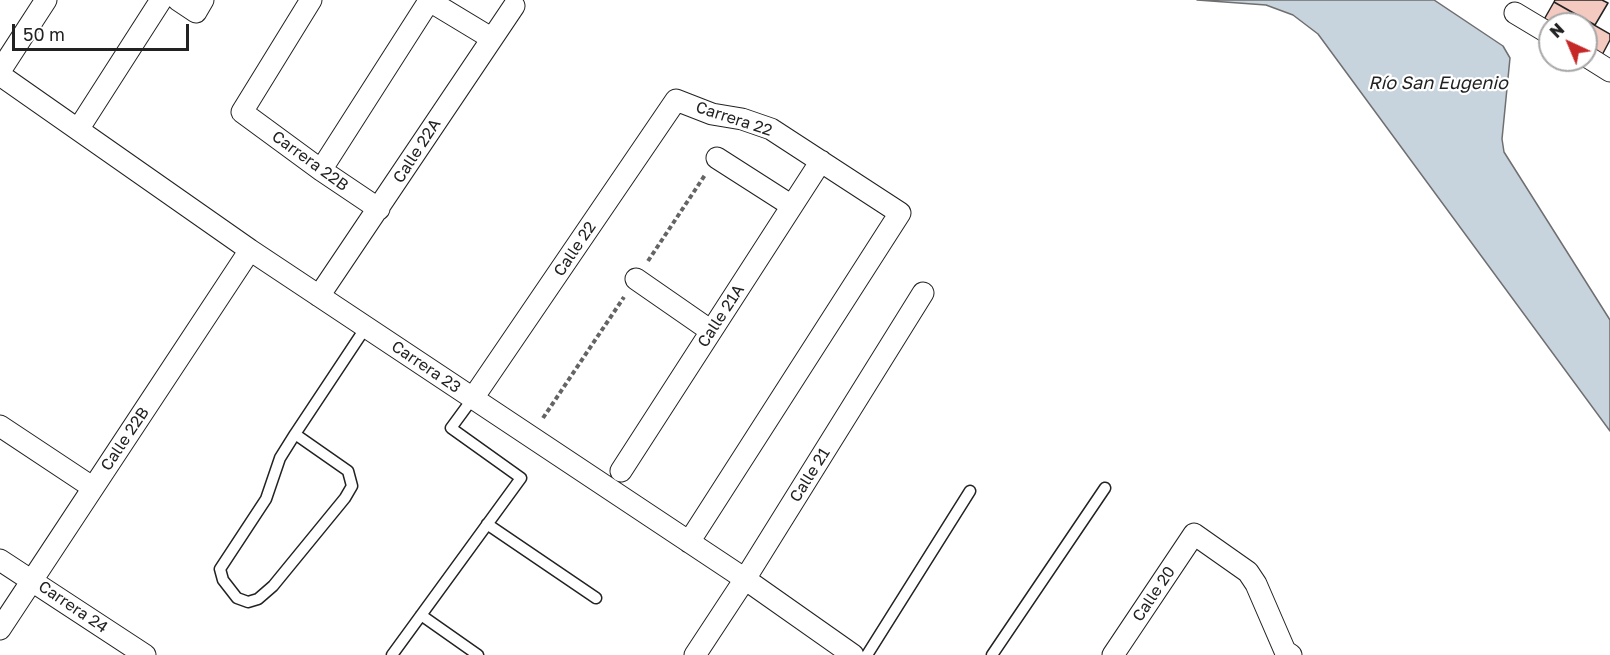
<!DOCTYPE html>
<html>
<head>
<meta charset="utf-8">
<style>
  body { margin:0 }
  #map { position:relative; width:1610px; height:655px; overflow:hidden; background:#fff; font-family:"Golos Text",sans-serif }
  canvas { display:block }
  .north { position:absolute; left:1538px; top:12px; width:60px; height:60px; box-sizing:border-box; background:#fff; border:2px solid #a7a7a7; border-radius:50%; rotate:316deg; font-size:16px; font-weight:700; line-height:24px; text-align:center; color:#222 }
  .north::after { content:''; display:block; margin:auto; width:21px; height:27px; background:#c62828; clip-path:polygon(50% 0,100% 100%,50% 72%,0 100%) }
  .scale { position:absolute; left:12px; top:24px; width:177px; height:27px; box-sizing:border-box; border:3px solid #222; border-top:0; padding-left:8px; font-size:18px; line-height:21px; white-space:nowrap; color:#222; -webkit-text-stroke:4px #fff; paint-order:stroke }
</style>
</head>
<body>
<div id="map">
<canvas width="1610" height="655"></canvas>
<div class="north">N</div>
<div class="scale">50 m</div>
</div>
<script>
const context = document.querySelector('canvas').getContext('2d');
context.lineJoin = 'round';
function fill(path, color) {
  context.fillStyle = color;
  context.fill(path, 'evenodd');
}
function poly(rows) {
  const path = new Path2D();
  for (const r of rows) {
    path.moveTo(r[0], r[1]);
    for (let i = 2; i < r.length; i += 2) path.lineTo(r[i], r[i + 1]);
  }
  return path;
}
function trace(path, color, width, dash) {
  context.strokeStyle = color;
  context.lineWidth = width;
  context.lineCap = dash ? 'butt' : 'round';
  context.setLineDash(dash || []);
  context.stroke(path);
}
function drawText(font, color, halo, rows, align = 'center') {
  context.font = font + ' "Golos Text",sans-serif';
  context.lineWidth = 4.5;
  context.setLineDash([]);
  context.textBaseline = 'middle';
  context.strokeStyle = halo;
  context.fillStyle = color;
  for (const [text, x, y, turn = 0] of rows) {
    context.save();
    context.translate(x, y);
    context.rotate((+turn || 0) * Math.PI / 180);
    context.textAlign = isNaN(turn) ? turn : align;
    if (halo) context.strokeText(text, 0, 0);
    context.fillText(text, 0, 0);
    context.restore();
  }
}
const water = poly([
  [1197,0,1434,0,1503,46,1510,58,1502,139,1504,152,1610,320,1610,431,1318,34,1293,15,1266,5,1197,0]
]);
fill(water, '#c7d3dd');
trace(water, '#6f6f6f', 1.5);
const building = poly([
  [1555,0,1602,0,1608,3,1595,25,1554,2,1555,0],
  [1554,2,1610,34,1610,40,1601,57,1586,48,1586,24,1542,23,1554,2]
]);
fill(building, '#f3c9c0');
trace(building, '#222', 1.5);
const lane = poly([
  [295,434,348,471,352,486,345,498,273,586,258,599,248,602,237,598,223,580,220,569,266,499,280,458,295,434,366,327],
  [487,524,596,598],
  [421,615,478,655],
  [392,655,521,478,451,428,473,398],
  [867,655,970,491],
  [992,655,1105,488]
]);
const street = poly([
  [178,0,196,12,203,0],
  [311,0,242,112,321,170,379,209],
  [428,0,491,38],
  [1515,13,1550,34],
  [1586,56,1610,71],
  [0,71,46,0],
  [0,75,250,250,745,579,853,655],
  [79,128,161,0],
  [717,158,792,206],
  [321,170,429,1],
  [636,279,711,331],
  [319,296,514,6],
  [473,398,676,100,712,114,742,119,771,129,900,213,689,542],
  [0,426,92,487],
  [621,471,821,161],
  [0,560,145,655],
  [0,629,250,250],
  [695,655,745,579,923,293],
  [1113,655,1194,534,1248,572,1256,584,1285,651,1291,655]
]);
trace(lane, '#222', 13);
trace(street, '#222', 23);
trace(poly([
  [648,261,705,175],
  [543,418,624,297]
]), '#646464', 4, [4.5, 3]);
trace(lane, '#fff', 10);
trace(street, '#fff', 21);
drawText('16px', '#222', '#fff', [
  ["Carrera 22",734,119,18],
  ["Calle 22A",417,151,-57],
  ["Carrera 22B",310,161,36],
  ["Calle 22",575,249,-56],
  ["Calle 21A",721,316,-57],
  ["Carrera 23",426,367,34],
  ["Calle 22B",125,439,-56],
  ["Calle 21",810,475,-58],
  ["Calle 20",1154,594,-56],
  ["Carrera 24",73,607,34]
]);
drawText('italic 18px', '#222', '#fff', [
  ["Río San Eugenio",1438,83]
]);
</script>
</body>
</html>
